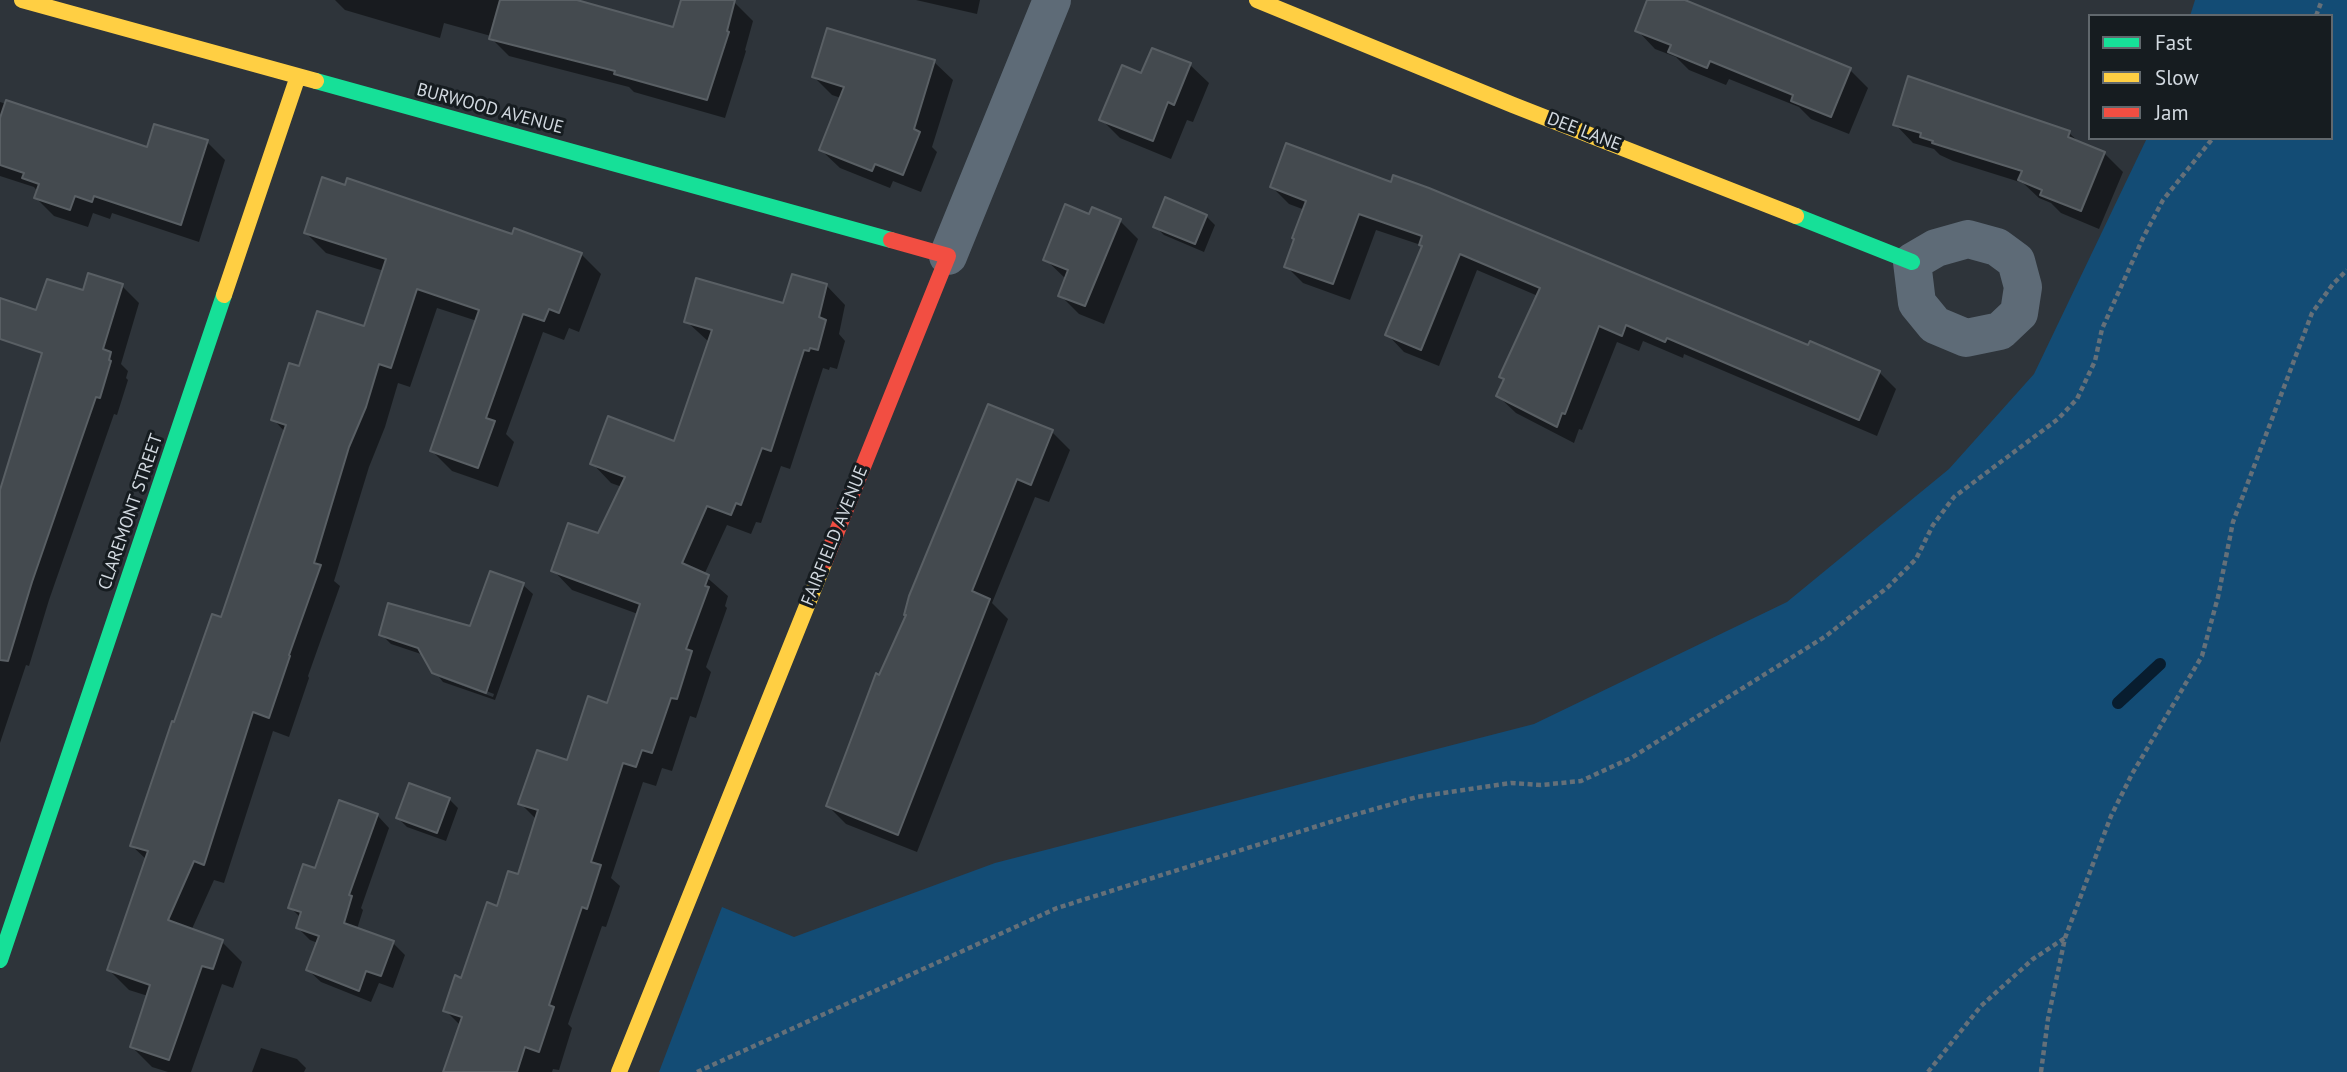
<!DOCTYPE html>
<html>
<head>
<meta charset="utf-8">
<style>
  body { margin:0 }
  #map { position:relative; width:2347px; height:1072px; overflow:hidden; background:#2e343a; font-family:"PT Sans",sans-serif }
  canvas { display:block }
  .legend { position:absolute; left:2088px; top:14px; width:245px; height:126px; box-sizing:border-box; background:#161c20; border:2px solid #61686d; margin:0; padding:9px 12px; list-style:none; font-size:21px; color:#d2d9e0 }
  .legend li { display:flex; align-items:center; gap:14px; height:35px }
  .legend b { width:35px; border:2px solid #61686d }
</style>
</head>
<body>
<div id="map">
<canvas width="2347" height="1072"></canvas>
<ul class="legend">
<li><b style="height:9px;background:#16e098"></b>Fast</li>
<li><b style="height:9px;background:#ffcf43"></b>Slow</li>
<li><b style="height:9px;background:#f24e42"></b>Jam</li>
</ul>
</div>
<script>
const context = document.querySelector('canvas').getContext('2d');
context.lineJoin = 'round';
function fill(path, color) {
  context.fillStyle = color;
  context.fill(path, 'evenodd');
}
function poly(rows) {
  const path = new Path2D();
  for (const r of rows) {
    path.moveTo(r[0], r[1]);
    for (let i = 2; i < r.length; i += 2) path.lineTo(r[i], r[i + 1]);
  }
  return path;
}
function trace(path, color, width, dash) {
  context.strokeStyle = color;
  context.lineWidth = width;
  context.lineCap = dash ? 'butt' : 'round';
  context.setLineDash(dash || []);
  context.stroke(path);
}
function drawText(font, color, halo, rows, align = 'center') {
  context.font = font + ' "PT Sans",sans-serif';
  context.lineWidth = 6;
  context.setLineDash([]);
  context.textBaseline = 'middle';
  context.strokeStyle = halo;
  context.fillStyle = color;
  for (const [text, x, y, turn = 0] of rows) {
    context.save();
    context.translate(x, y);
    context.rotate((+turn || 0) * Math.PI / 180);
    context.textAlign = isNaN(turn) ? turn : align;
    if (halo) context.strokeText(text, 0, 0);
    context.fillText(text, 0, 0);
    context.restore();
  }
}
fill(poly([
  [2195,0,2347,0,2347,1072,659,1072,722,907,794,937,995,863,1534,724,1787,602,1949,469,2034,374,2147,138,2331,138,2331,16,2190,16]
]), '#134c75');
fill(poly([
  [335,0,571,0,674,30,683,0,727,0,734,2,753,21,745,50,746,51,725,118,634,92,629,87,509,56,491,38,491,36,444,23,440,38,345,10],
  [916,0,980,0,977,14],
  [1649,0,1680,0,1850,70,1868,88,1849,134,1811,119,1799,107,1729,79,1726,85,1689,70,1676,57,1655,49,1637,30],
  [1153,50,1190,65,1209,83,1193,122,1187,120,1171,159,1120,138,1101,119,1142,76],
  [934,62,953,80,932,147,937,152,921,192,893,181,890,188,840,168,821,150,841,98,832,95,814,77],
  [0,102,148,149,207,142,225,160,199,242,112,213,110,219,93,213,88,227,54,216,36,198,38,192,34,187,0,176],
  [1895,124,2069,133,2080,143,2104,153,2123,172,2099,229,2061,213,2051,203,2039,198,2023,183,1953,161,1940,155,1934,149,1913,143],
  [1272,187,1809,348,1879,372,1896,389,1877,436,1684,354,1683,358,1643,341,1639,351,1617,342,1582,430,1579,429,1574,443,1516,413,1498,396,1506,381,1501,376,1538,296,1477,270,1439,366,1404,352,1387,334,1424,246,1376,230,1350,300,1303,283,1286,266,1305,210,1289,204],
  [1206,216,1215,225,1204,252,1164,235,1155,226],
  [1090,217,1120,221,1138,239,1104,324,1079,314,1060,295,1066,279,1045,259],
  [306,233,513,236,581,254,601,274,579,332,569,328,564,340,543,332,506,434,514,442,498,487,452,471,432,451,477,321,437,308,410,387,398,383,385,427,369,467,334,581,340,586,308,676,309,678,289,737,273,731,224,883,214,880,191,931,222,942,242,962,233,988,222,984,191,1072,168,1072,152,1067,132,1047,148,996,129,990,109,970,147,860,132,846,175,724,222,620,285,432,273,419,300,369,365,328,384,271,326,253],
  [826,285,845,305,839,334,845,341,837,369,830,367,829,370,823,368,790,469,781,466,761,523,756,522,751,534,727,525,704,575,728,596,725,606,727,608,706,667,711,672,696,718,690,716,672,771,662,768,656,786,643,782,611,878,620,886,606,927,602,926,568,1024,572,1028,559,1070,553,1069,552,1072,445,1072,461,1026,445,1010,499,908,520,877,537,820,520,803,568,762,609,705,638,614,572,590,553,570,599,536,622,487,611,483,592,463,676,443,709,342,686,321,784,305],
  [122,286,139,303,121,364,128,371,126,378,128,380,117,415,114,414,49,600,29,666,26,665,0,743,0,492,84,292],
  [1052,432,1070,450,1049,502,1035,497,992,603,1008,619,917,852,846,824,828,806,907,616],
  [491,573,523,585,533,594,495,700,443,682,439,677,493,697,494,694,436,672,424,655,391,644,381,634,472,628],
  [449,799,458,808,446,841,407,827,398,818],
  [377,815,389,828,361,908,363,910,357,929,393,943,405,955,393,988,379,983,371,1002,321,982,308,970,318,943,310,940,298,928,301,918,290,907,316,870],
  [261,1048,297,1059,306,1068,304,1072,252,1072]
]), '#0007');
trace(poly([
  [2118,703,2160,664]
]), '#081d2f', 12);
const building = poly([
  [500,0,577,0,673,27,681,0,735,0,727,31,729,32,707,100,614,74,615,71,489,39,500,0],
  [1647,0,1685,0,1851,68,1831,117,1791,101,1793,95,1710,61,1707,68,1668,52,1671,45,1635,31,1647,0],
  [827,28,935,60,914,129,920,132,903,175,875,164,872,171,819,150,844,87,812,77,827,28],
  [1152,48,1191,63,1174,105,1168,102,1153,141,1099,120,1122,65,1141,73,1152,48],
  [1908,76,2070,131,2068,137,2105,152,2081,211,2040,195,2042,190,2018,180,2022,171,1932,143,1933,141,1920,137,1921,133,1893,125,1908,76],
  [6,100,147,147,154,124,208,140,181,225,94,196,92,202,75,196,70,210,34,198,39,184,22,178,24,173,0,165,0,118,6,100],
  [1286,143,1391,182,1393,175,1429,188,1808,345,1810,341,1880,371,1859,420,1667,338,1665,342,1626,325,1622,336,1599,326,1565,414,1562,413,1557,427,1496,396,1504,379,1499,377,1540,288,1460,254,1421,350,1385,335,1422,246,1419,245,1422,236,1359,214,1333,284,1284,267,1294,239,1292,238,1306,201,1270,187,1286,143],
  [322,177,345,185,347,178,512,234,514,228,582,253,559,313,549,309,544,321,523,314,486,418,495,421,478,468,430,451,479,310,417,289,391,368,379,364,366,407,349,447,314,563,321,565,289,655,290,656,269,718,253,712,204,865,194,861,168,920,223,940,213,969,202,966,169,1060,130,1047,150,985,107,970,148,851,130,846,172,721,174,722,212,614,221,617,286,425,271,420,289,363,299,366,317,311,364,326,386,259,304,233,322,177],
  [1165,197,1207,215,1195,244,1153,227,1165,197],
  [1065,204,1089,214,1092,207,1121,219,1085,306,1058,296,1068,270,1043,260,1065,204],
  [88,273,123,284,103,349,111,352,109,360,111,361,100,398,96,397,32,582,8,661,0,660,0,490,42,353,0,339,0,298,36,310,47,279,83,290,88,273],
  [792,274,827,284,819,317,826,320,818,350,810,348,809,351,804,350,771,451,762,448,741,505,736,503,731,515,707,506,682,563,709,575,705,586,709,587,686,649,692,651,677,699,671,698,652,753,642,750,636,767,623,763,591,862,601,865,587,909,582,907,549,1005,554,1007,539,1052,525,1047,517,1072,443,1072,462,1017,443,1011,455,975,461,978,487,902,497,906,508,871,518,874,538,810,518,804,537,750,567,760,588,696,607,703,640,604,551,571,568,523,598,533,625,477,590,464,608,416,674,441,712,330,684,322,696,278,783,303,792,274],
  [988,404,1053,430,1031,485,1017,479,972,591,990,599,898,835,826,806,876,673,879,675,906,615,904,615,909,596,988,404],
  [490,571,524,583,486,693,432,673,418,648,379,635,388,603,470,626,490,571],
  [409,783,450,798,437,833,396,818,409,783],
  [339,800,378,814,349,895,352,896,344,923,394,941,381,976,366,971,359,991,306,970,319,936,296,928,301,912,288,908,303,864,315,868,339,800]
]);
fill(building, '#444a4f');
trace(building, '#595f64', 2);
trace(poly([
  [2316,16,2322,0],
  [697,1072,1057,908,1343,818,1417,797,1511,783,1541,785,1581,781,1631,758,1826,636,1888,587,1916,559,1933,525,1954,497,2058,419,2077,399,2095,361,2102,329,2143,238,2163,200,2213,138],
  [1928,1072,1981,1006,2033,959,2065,938],
  [2041,1072,2048,1019,2065,938,2111,816,2132,774,2202,656,2218,597,2233,522,2312,313,2333,284,2347,270]
]), '#657079', 4.5, [5, 3.5]);
trace(poly([
  [1968,239,1997,247,2016,261,2023,287,2019,313,2000,331,1966,338,1935,325,1917,303,1912,262,1936,248,1968,239],
  [948,256,1052,0]
]), '#5e6b77', 38);
trace(poly([
  [316,81,891,240],
  [1796,216,1912,262],
  [0,960,224,295]
]), '#16e098', 16);
trace(poly([
  [22,0,316,81],
  [1257,0,1513,105,1796,216],
  [224,295,298,76],
  [619,1072,825,561]
]), '#ffcf43', 16);
trace(poly([
  [825,561,948,256,891,240]
]), '#f24e42', 16);
drawText('18px', '#d2d9e0', '#161c20', [
  ["BURWOOD AVENUE",490,109,15],
  ["DEE LANE",1584,132,21],
  ["CLAREMONT STREET",131,512,-71],
  ["FAIRFIELD AVENUE",835,536,-68]
]);
</script>
</body>
</html>
